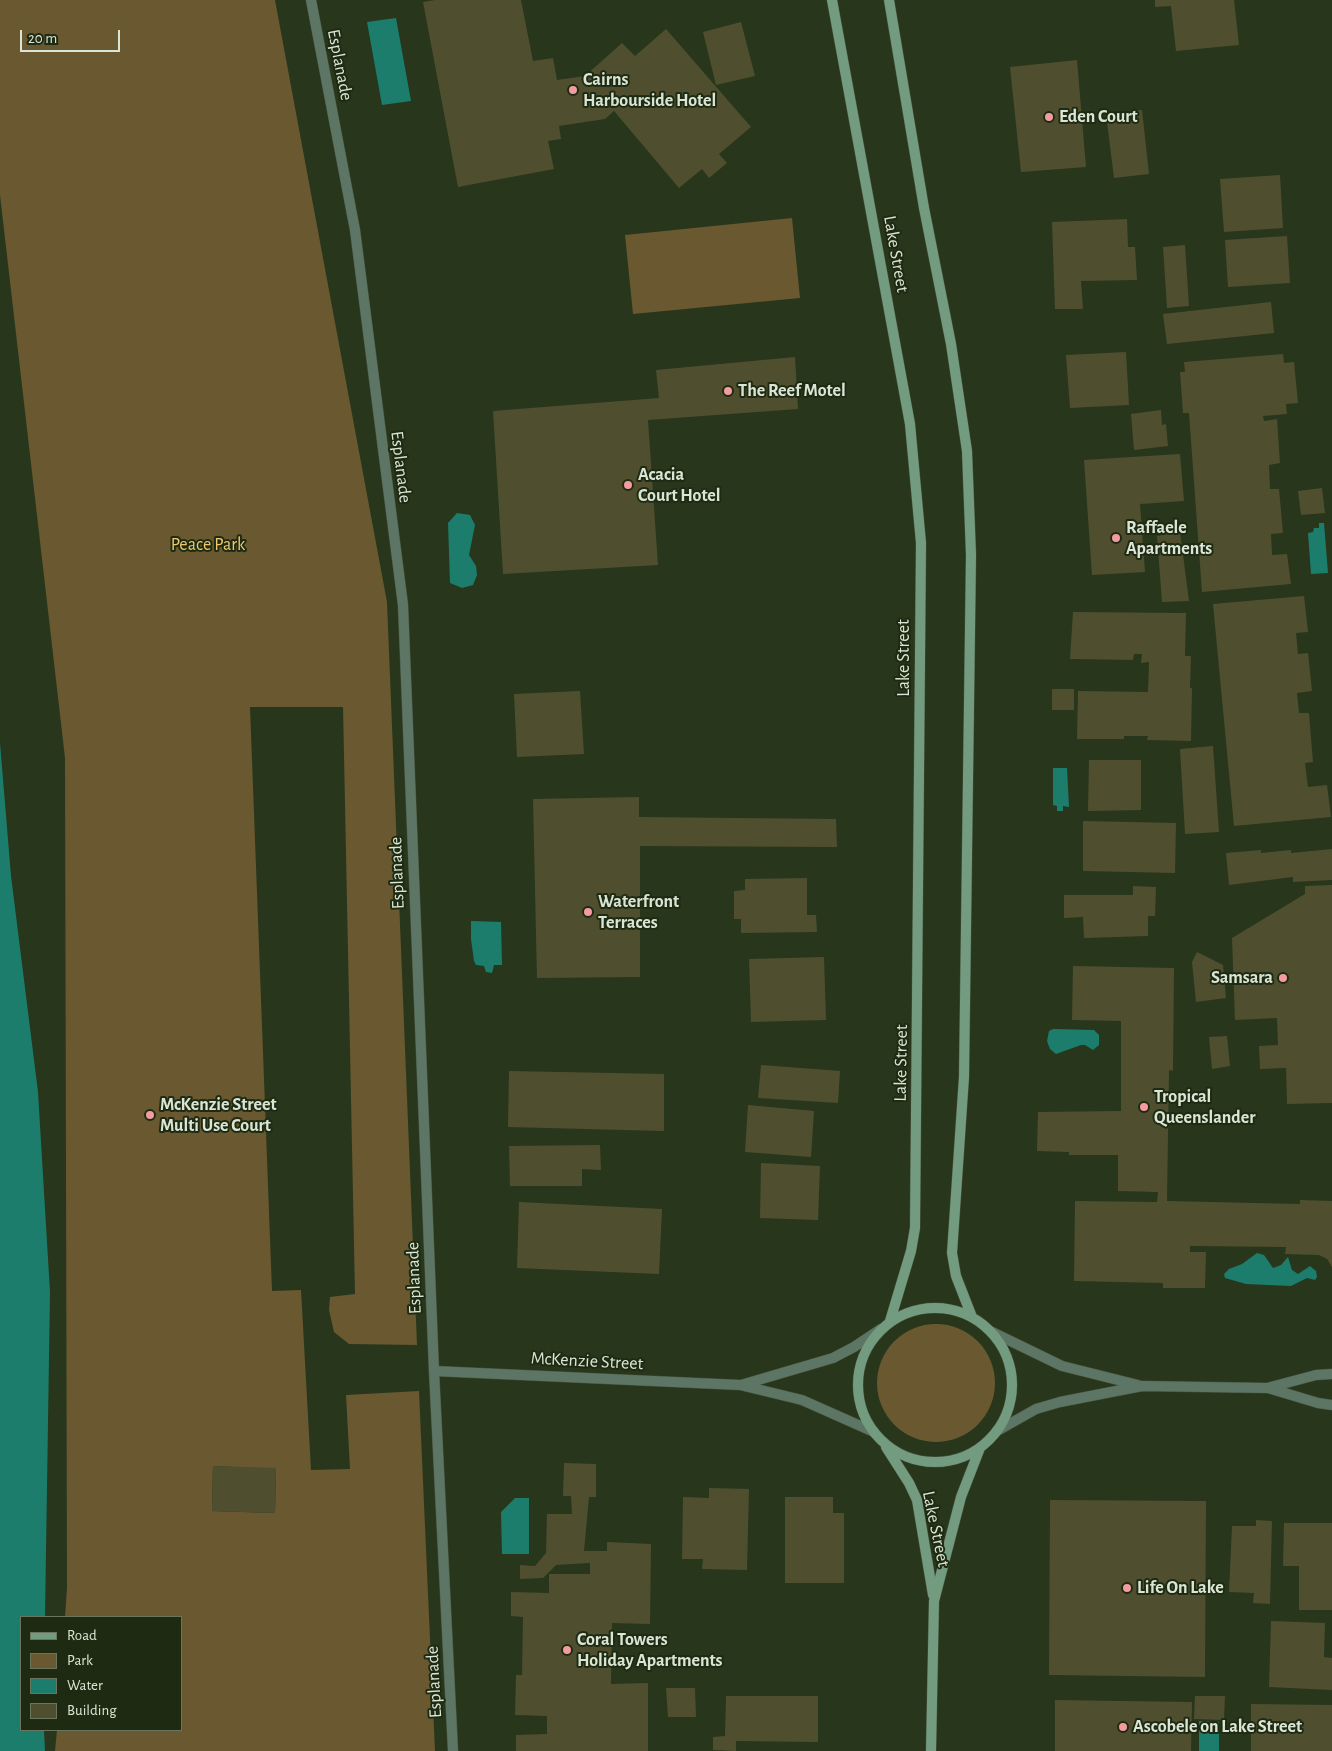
<!DOCTYPE html>
<html>
<head>
<meta charset="utf-8">
<style>
  body { margin:0 }
  #map { position:relative; width:1332px; height:1751px; overflow:hidden; background:#28361c; font-family:"Alegreya Sans",sans-serif }
  canvas { display:block }
  .legend { position:absolute; left:20px; top:1616px; width:162px; height:115px; box-sizing:border-box; background:#1e2b12; border:1px solid #6a7560; margin:0; padding:6px 9px; list-style:none; font-size:15px; color:#dbe5d5 }
  .legend li { display:flex; align-items:center; gap:10px; height:25px }
  .legend b { width:25px; border:1px solid #6a7560 }
  .scale { position:absolute; left:20px; top:30px; width:100px; height:22px; box-sizing:border-box; border:2px solid #dbe5d5; border-top:0; padding-left:6px; font-size:15px; line-height:18px; white-space:nowrap; color:#dbe5d5; -webkit-text-stroke:4px #1e2b12; paint-order:stroke }
</style>
</head>
<body>
<div id="map">
<canvas width="1332" height="1751"></canvas>
<ul class="legend">
<li><b style="height:6px;background:#739b80"></b>Road</li>
<li><b style="height:14px;background:#695830"></b>Park</li>
<li><b style="height:14px;background:#1d7d6c"></b>Water</li>
<li><b style="height:14px;background:#4f4f30"></b>Building</li>
</ul>
<div class="scale">20 m</div>
</div>
<script>
const context = document.querySelector('canvas').getContext('2d');
context.lineJoin = 'round';
function fill(path, color) {
  context.fillStyle = color;
  context.fill(path, 'evenodd');
}
function poly(rows) {
  const path = new Path2D();
  for (const r of rows) {
    if (r.length === 3) {
      path.moveTo(r[0] + r[2], r[1]);
      path.arc(r[0], r[1], r[2], 0, 2 * Math.PI);
      continue;
    }
    path.moveTo(r[0], r[1]);
    for (let i = 2; i < r.length; i += 2) path.lineTo(r[i], r[i + 1]);
  }
  return path;
}
function trace(path, color, width, dash) {
  context.strokeStyle = color;
  context.lineWidth = width;
  context.lineCap = dash ? 'butt' : 'round';
  context.setLineDash(dash || []);
  context.stroke(path);
}
function drawText(font, color, halo, rows, align = 'center') {
  context.font = font + ' "Alegreya Sans",sans-serif';
  context.lineWidth = 4;
  context.setLineDash([]);
  context.textBaseline = 'middle';
  context.strokeStyle = halo;
  context.fillStyle = color;
  for (const [text, x, y, turn = 0] of rows) {
    context.save();
    context.translate(x, y);
    context.rotate((+turn || 0) * Math.PI / 180);
    context.textAlign = isNaN(turn) ? turn : align;
    if (halo) context.strokeText(text, 0, 0);
    context.fillText(text, 0, 0);
    context.restore();
  }
}
fill(poly([
  [0,0,275,0,387,602,417,1345,349,1344,334,1332,329,1310,330,1297,355,1294,343,707,250,707,272,1291,301,1290,311,1470,350,1469,346,1395,419,1391,435,1751,55,1751,57,1730,181,1730,181,1617,65,1617,67,1588,65,758,0,195],
  [213,1466,276,1469,275,1513,212,1511],
  [792,218,800,298,633,314,625,235],
  [936,1383,59]
]), '#695830');
fill(poly([
  [396,18,411,101,382,105,367,22],
  [457,513,470,515,475,525,469,555,476,566,477,575,473,585,462,588,450,583,448,523],
  [1319,523,1324,523,1328,573,1311,574,1308,533,1313,532,1314,528,1319,528],
  [0,743,11,876,38,1092,50,1292,45,1617,21,1617,21,1730,44,1730,45,1751,0,1751],
  [1053,768,1067,768,1069,807,1063,806,1063,811,1057,811,1057,806,1053,805],
  [471,921,501,922,502,965,494,965,492,973,486,972,484,966,476,965,474,961,471,939],
  [1053,1029,1094,1030,1099,1035,1099,1045,1093,1050,1085,1045,1081,1045,1056,1054,1050,1049,1047,1041,1049,1031],
  [1257,1253,1264,1255,1273,1268,1281,1265,1288,1257,1292,1270,1298,1274,1310,1266,1316,1271,1317,1277,1315,1280,1307,1278,1291,1286,1246,1284,1225,1278,1224,1274,1229,1269,1242,1264],
  [515,1498,529,1498,529,1554,502,1554,501,1512],
  [1199,1721,1219,1722,1219,1751,1199,1751]
]), '#1d7d6c');
fill(poly([
  [435,0,521,0,533,61,553,58,557,80,585,76,622,43,635,56,666,29,751,127,719,154,727,163,709,178,702,169,679,188,614,111,605,119,559,126,561,139,548,141,554,169,458,187,423,2],
  [1155,0,1234,0,1239,45,1176,51,1171,6,1155,7],
  [741,22,755,76,716,85,703,32],
  [1077,60,1086,167,1021,172,1010,67],
  [1142,110,1149,174,1114,178,1106,114],
  [1280,175,1283,228,1224,232,1220,179],
  [1127,219,1128,247,1135,247,1137,280,1081,281,1083,309,1055,309,1052,222],
  [1287,236,1290,283,1228,287,1225,240],
  [1185,245,1189,306,1167,308,1163,247],
  [1271,302,1274,333,1167,344,1163,314],
  [1126,352,1129,405,1070,408,1066,355],
  [1283,354,1284,363,1294,362,1298,403,1286,404,1287,414,1263,416,1264,421,1277,419,1280,463,1269,465,1270,489,1279,489,1283,533,1271,534,1272,555,1287,554,1291,584,1202,592,1189,413,1183,413,1180,372,1185,372,1184,362],
  [795,357,798,409,648,420,658,565,503,574,493,411,659,398,656,370],
  [1161,410,1162,425,1166,424,1168,446,1134,450,1131,414],
  [1180,454,1184,501,1140,504,1145,572,1092,575,1084,460],
  [1322,488,1325,513,1301,515,1298,491],
  [1180,532,1189,601,1162,602,1157,536],
  [1304,596,1308,632,1296,633,1298,654,1308,653,1312,691,1297,693,1299,713,1309,713,1313,762,1305,763,1308,787,1327,785,1331,817,1234,826,1213,604],
  [1073,612,1186,613,1185,656,1191,656,1190,688,1192,688,1191,741,1147,740,1148,736,1124,736,1124,739,1077,739,1078,691,1148,692,1149,662,1141,663,1142,654,1134,654,1133,660,1070,659],
  [1052,689,1074,689,1074,710,1052,710],
  [580,691,584,754,517,757,514,694],
  [1213,746,1219,832,1185,834,1180,749],
  [1089,760,1141,760,1141,810,1088,811],
  [639,797,639,817,836,819,837,847,640,846,640,977,537,978,533,799],
  [1083,821,1176,823,1175,873,1083,871],
  [1332,849,1332,880,1293,882,1293,877,1229,885,1226,853,1261,850,1261,853,1291,850,1291,853],
  [807,878,807,915,816,915,817,932,741,933,741,919,734,919,734,891,745,890,745,879],
  [1332,885,1332,1103,1287,1104,1286,1068,1260,1069,1259,1046,1278,1045,1277,1018,1235,1020,1232,938,1305,894,1305,886],
  [1133,886,1156,887,1155,916,1148,916,1148,936,1084,938,1083,917,1064,918,1064,895,1133,895],
  [1197,952,1223,965,1226,998,1196,1002,1192,962],
  [824,957,826,1020,751,1022,749,959],
  [1073,966,1174,968,1173,1071,1169,1070,1167,1201,1300,1204,1300,1200,1332,1201,1332,1267,1327,1259,1319,1255,1285,1254,1286,1247,1190,1246,1190,1252,1206,1252,1205,1288,1163,1288,1163,1283,1074,1281,1075,1201,1157,1202,1158,1192,1118,1191,1118,1155,1069,1155,1069,1152,1037,1151,1038,1112,1121,1111,1121,1021,1072,1020],
  [1227,1036,1230,1066,1212,1069,1209,1037],
  [761,1065,840,1071,838,1103,758,1098],
  [509,1071,664,1074,664,1131,508,1127],
  [748,1105,814,1111,811,1157,745,1152],
  [600,1145,601,1170,582,1169,582,1186,510,1186,509,1146],
  [761,1163,820,1166,818,1220,760,1218],
  [519,1202,662,1209,659,1274,517,1268],
  [564,1463,596,1464,596,1497,589,1497,584,1551,607,1551,607,1542,651,1544,650,1624,612,1623,611,1684,648,1683,648,1751,516,1751,516,1735,547,1734,547,1716,515,1715,516,1675,522,1675,523,1617,511,1616,511,1592,549,1593,549,1574,590,1574,590,1563,556,1565,543,1578,520,1579,520,1565,535,1566,546,1553,547,1514,572,1514,571,1496,563,1496],
  [213,1466,276,1468,275,1513,212,1511],
  [709,1488,749,1489,747,1570,702,1569,703,1559,682,1559,683,1497,709,1498],
  [785,1497,833,1497,833,1513,844,1513,844,1583,785,1583],
  [1050,1500,1206,1501,1205,1677,1049,1675],
  [1256,1520,1272,1521,1270,1604,1253,1603,1254,1593,1229,1592,1232,1526,1256,1526],
  [1284,1523,1332,1523,1332,1610,1299,1610,1299,1566,1283,1566],
  [1271,1621,1325,1623,1324,1657,1332,1658,1332,1690,1269,1687],
  [666,1688,695,1688,696,1717,668,1717],
  [726,1696,818,1696,818,1742,736,1741,736,1751,713,1750,713,1737,725,1736],
  [1195,1696,1225,1696,1224,1720,1194,1719],
  [1055,1700,1192,1702,1191,1751,1055,1751],
  [1251,1704,1332,1705,1332,1751,1251,1751]
]), '#4f4f30');
const minor = poly([
  [992,1332,1062,1366,1138,1385],
  [434,1371,740,1385,802,1400,874,1432],
  [741,1385,833,1358,854,1347,881,1329],
  [1268,1388,1318,1403,1332,1405],
  [997,1431,1036,1409,1060,1402,1142,1386,1267,1388,1316,1375,1332,1374]
]);
const tertiary = poly([
  [311,0,355,230,403,605,434,1371,453,1751]
]);
const secondary = poly([
  [832,0,910,424,921,543,915,1228,911,1251,890,1321],
  [889,0,924,208,951,344,967,451,971,555,964,1077,952,1253,956,1276,972,1317],
  [935,1385,77],
  [886,1447,909,1483,917,1500,933,1595],
  [931,1751,934,1601,961,1497,980,1448]
]);
trace(minor, '#45523a', 11);
trace(tertiary, '#45523a', 11);
trace(secondary, '#45523a', 11);
trace(minor, '#5c7564', 10);
trace(tertiary, '#5c7564', 10);
trace(secondary, '#739b80', 10);
for (const [x, y, r, color] of [
  [573,90,5,"#f49b9f"],
  [1049,117,5,"#f49b9f"],
  [728,391,5,"#f49b9f"],
  [628,485,5,"#f49b9f"],
  [1116,538,5,"#f49b9f"],
  [588,912,5,"#f49b9f"],
  [1283,978,5,"#f49b9f"],
  [1144,1107,5,"#f49b9f"],
  [150,1115,5,"#f49b9f"],
  [1127,1588,5,"#f49b9f"],
  [567,1650,5,"#f49b9f"],
  [1123,1727,5,"#f49b9f"]
]) {
  const dot = new Path2D();
  dot.arc(x, y, r, 0, 2 * Math.PI);
  context.fillStyle = color;
  context.fill(dot);
  trace(dot, '#1e2b12', 2);
}
drawText('18px', '#dbe5d5', '#1e2b12', [
  ["Esplanade",340,65,79],
  ["Lake Street",896,254,80],
  ["Esplanade",401,467,83],
  ["Lake Street",904,658,-90],
  ["Esplanade",397,873,-92],
  ["Lake Street",901,1063,-89],
  ["Esplanade",414,1278,-92],
  ["McKenzie Street",587,1361,3],
  ["Lake Street",936,1529,78],
  ["Esplanade",434,1682,-93]
]);
drawText('bold 18px', '#dbe5d5', '#1e2b12', [
  ["Cairns",583,80],
  ["Harbourside Hotel",583,101],
  ["Eden Court",1059,117],
  ["The Reef Motel",738,391],
  ["Acacia",638,475],
  ["Court Hotel",638,496],
  ["Raffaele",1126,528],
  ["Apartments",1126,549],
  ["Waterfront",598,902],
  ["Terraces",598,923],
  ["Samsara",1273,978,"right"],
  ["Tropical",1154,1097],
  ["Queenslander",1154,1118],
  ["McKenzie Street",160,1105],
  ["Multi Use Court",160,1126],
  ["Life On Lake",1137,1588],
  ["Coral Towers",577,1640],
  ["Holiday Apartments",577,1661],
  ["Ascobele on Lake Street",1133,1727]
], 'left');
drawText('18px', '#f0c76c', '#1e2b12', [
  ["Peace Park",208,545]
]);
</script>
</body>
</html>
